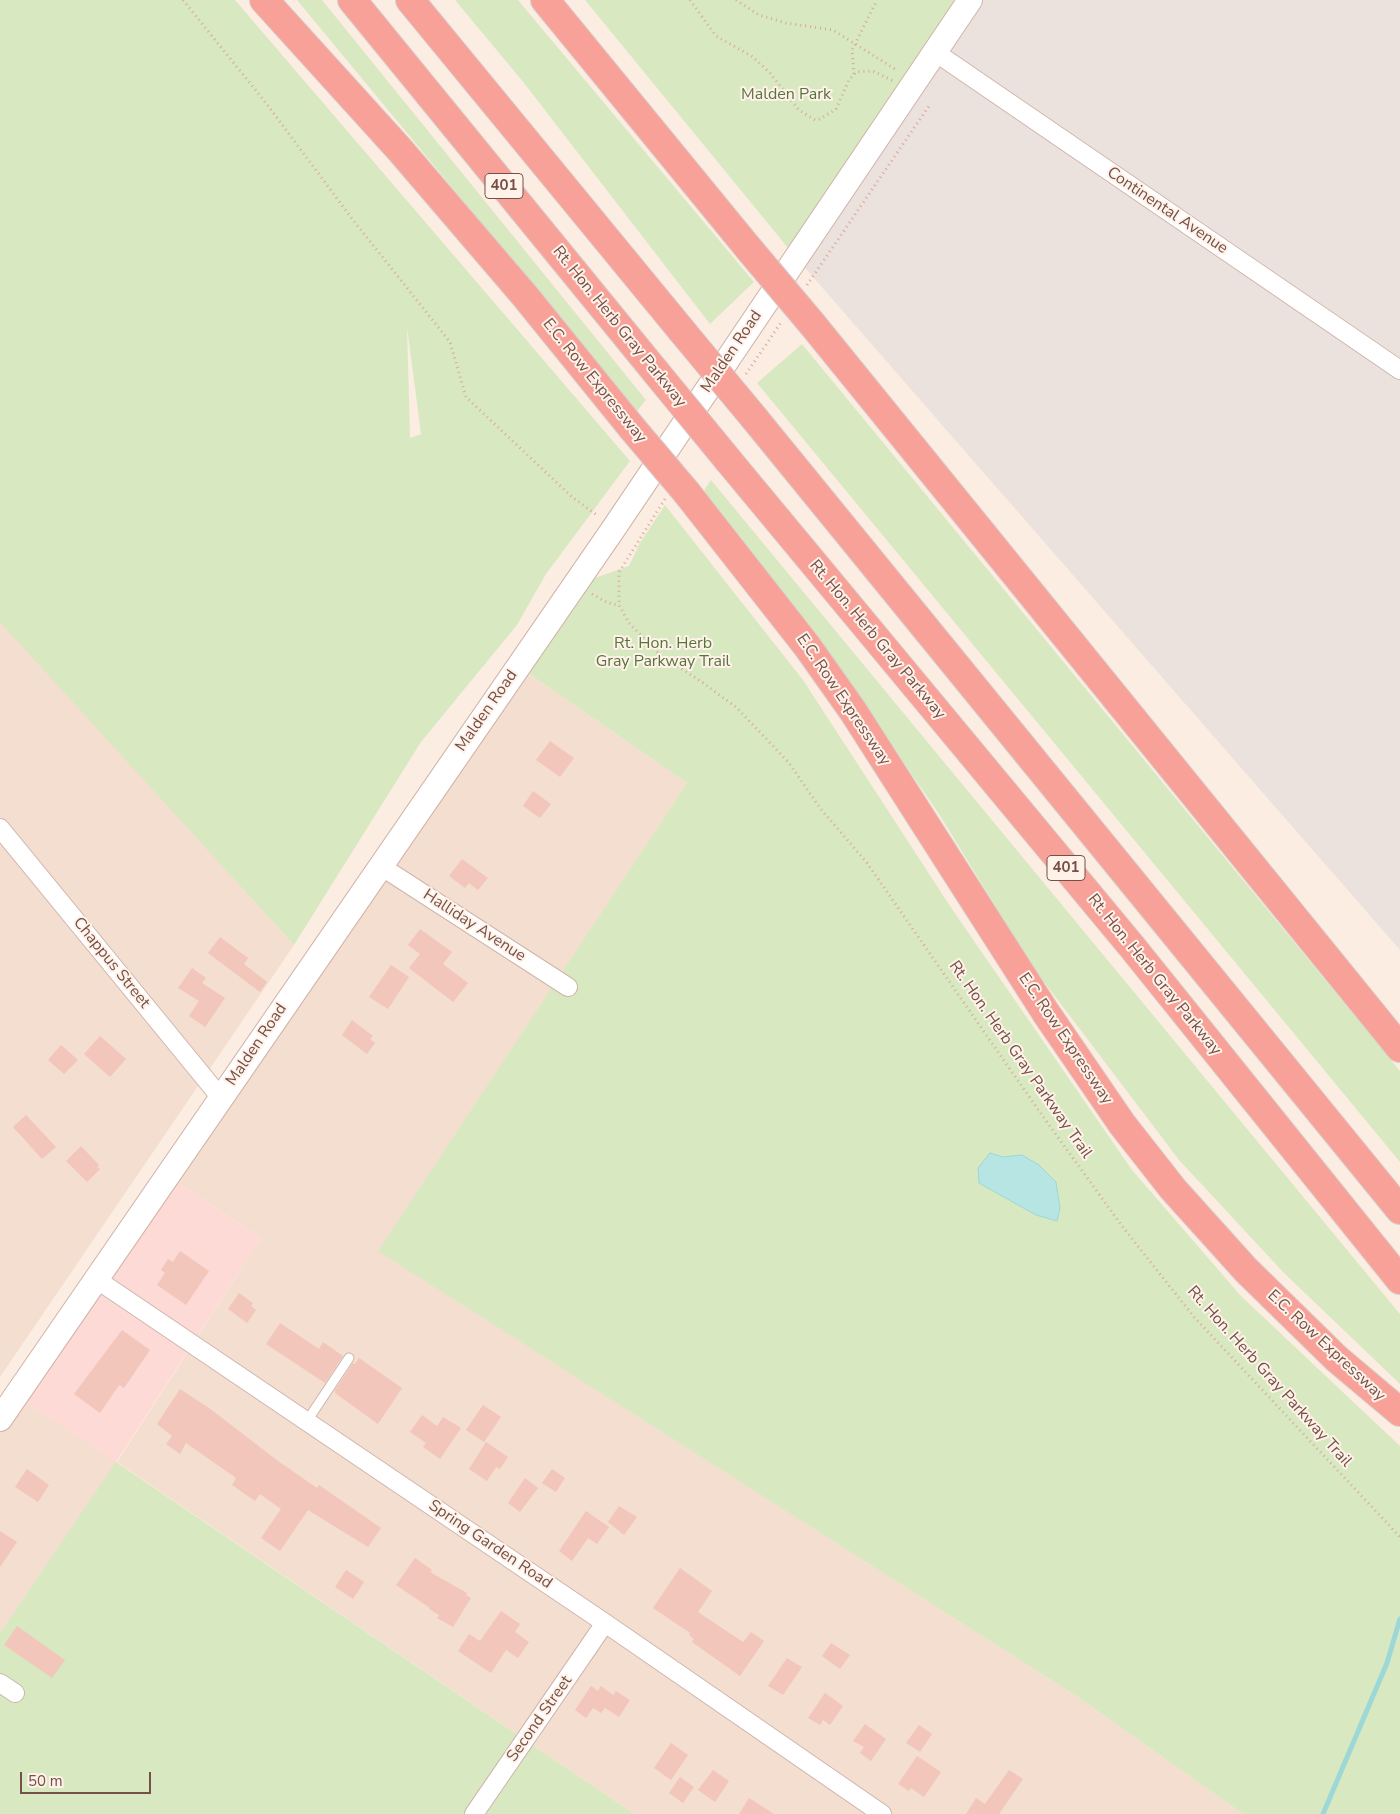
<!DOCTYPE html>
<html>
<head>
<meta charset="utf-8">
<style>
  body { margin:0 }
  #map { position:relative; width:1400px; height:1814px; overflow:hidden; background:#fcede2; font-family:"Nunito Sans",sans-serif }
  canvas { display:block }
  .scale { position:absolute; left:20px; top:1772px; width:131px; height:22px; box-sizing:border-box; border:2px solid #745049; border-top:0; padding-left:6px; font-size:15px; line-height:18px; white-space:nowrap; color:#745049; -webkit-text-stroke:4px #fff2e8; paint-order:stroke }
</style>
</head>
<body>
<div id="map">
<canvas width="1400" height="1814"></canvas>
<div class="scale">50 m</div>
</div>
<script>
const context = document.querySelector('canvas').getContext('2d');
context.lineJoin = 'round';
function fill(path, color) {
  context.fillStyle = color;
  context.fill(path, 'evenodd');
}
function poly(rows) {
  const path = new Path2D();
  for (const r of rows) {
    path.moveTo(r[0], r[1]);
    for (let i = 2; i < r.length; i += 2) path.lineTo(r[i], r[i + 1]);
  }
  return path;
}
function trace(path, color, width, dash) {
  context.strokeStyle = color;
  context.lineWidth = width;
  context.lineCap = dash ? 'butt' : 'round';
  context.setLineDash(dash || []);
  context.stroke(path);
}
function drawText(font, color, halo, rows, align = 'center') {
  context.font = font + ' "Nunito Sans",sans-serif';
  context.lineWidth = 4;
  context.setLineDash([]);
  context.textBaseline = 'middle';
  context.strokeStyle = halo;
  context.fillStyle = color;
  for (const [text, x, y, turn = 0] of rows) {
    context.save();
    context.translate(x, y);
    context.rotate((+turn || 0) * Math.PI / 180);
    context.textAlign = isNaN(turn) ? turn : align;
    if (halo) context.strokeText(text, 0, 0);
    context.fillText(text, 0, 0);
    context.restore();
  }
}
fill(poly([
  [0,620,294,945,0,1377],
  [518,666,687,783,379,1251,1078,1697,1243,1814,634,1814,117,1462,0,1633,0,1419,16,1396,117,1462,261,1238,167,1175]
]), '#f4ded0');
fill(poly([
  [167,1175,261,1238,116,1462,16,1396]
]), '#fddad6');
fill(poly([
  [966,0,1400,0,1400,950,793,254]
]), '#ebe1dd');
fill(poly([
  [0,0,235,0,630,461,546,574,517,625,421,742,294,945,0,622],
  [407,327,421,434,410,438,410,437],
  [297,0,322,0,646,400,637,411],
  [455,0,518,0,754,282,710,324,524,83],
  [585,0,966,0,793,254],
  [802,344,1400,1071,1400,1162,757,383],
  [711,480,1400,1314,1400,1384,1284,1273,1179,1160,1032,966,939,814,815,634,701,495],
  [665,505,803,680,952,909,1132,1170,1241,1296,1400,1446,1400,1814,1243,1814,1078,1697,378,1251,687,783,518,666,575,585,629,566,640,543],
  [116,1462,634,1814,0,1814,0,1633]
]), '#d8e9c1');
const water = poly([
  [990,1153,1003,1157,1022,1155,1039,1165,1056,1182,1060,1208,1057,1221,1036,1215,979,1183,978,1168,990,1153]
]);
fill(water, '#b7e5e4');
trace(water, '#9dd7d6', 1);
trace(poly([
  [1323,1814,1387,1663,1400,1619]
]), '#9dd7d6', 5);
fill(poly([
  [550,741,574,758,560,777,536,760],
  [533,791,551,804,540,818,523,806],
  [462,859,488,878,478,890,469,883,465,888,449,876],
  [420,929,452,952,443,964,468,983,453,1002,409,968,420,954,408,945],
  [220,937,248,958,244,964,267,982,260,992,208,953],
  [391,965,409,977,388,1009,369,997],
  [192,968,206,978,202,983,225,998,205,1027,189,1016,199,1001,178,988],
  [352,1020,373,1036,370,1039,375,1043,367,1054,342,1035],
  [100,1036,126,1059,110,1077,84,1054],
  [61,1045,78,1060,64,1074,48,1060],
  [26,1115,56,1147,42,1159,13,1127],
  [81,1146,99,1165,97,1167,100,1169,87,1182,66,1161],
  [180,1251,209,1271,186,1305,157,1285,165,1273,161,1270,168,1259,173,1262],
  [239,1293,253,1303,251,1306,256,1310,247,1323,228,1309],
  [280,1323,319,1349,323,1342,343,1356,325,1383,266,1344],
  [122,1330,150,1350,124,1388,119,1385,100,1413,74,1394],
  [359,1358,402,1388,378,1424,335,1393,335,1390,353,1363,355,1364],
  [180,1389,209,1408,278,1461,317,1488,319,1485,381,1528,368,1547,308,1510,280,1551,261,1538,281,1509,260,1494,255,1501,232,1485,236,1478,186,1443,180,1454,166,1444,172,1436,157,1424],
  [483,1405,501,1417,484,1442,466,1430],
  [422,1415,437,1426,443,1417,461,1428,440,1459,423,1447,426,1443,410,1432],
  [486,1442,508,1457,500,1469,496,1467,487,1481,469,1469],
  [27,1469,49,1485,38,1502,15,1487],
  [552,1469,565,1478,556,1492,542,1483],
  [525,1478,538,1488,520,1512,508,1503],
  [619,1506,637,1517,624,1535,608,1522],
  [586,1511,609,1527,597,1544,588,1538,572,1561,559,1551],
  [0,1531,17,1542,0,1567],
  [415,1558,432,1570,430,1572,467,1593,466,1595,471,1598,453,1627,437,1618,439,1615,429,1609,430,1608,396,1585],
  [680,1568,712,1591,698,1612,743,1642,751,1632,764,1641,740,1676,692,1642,694,1639,689,1635,690,1633,653,1608],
  [346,1570,364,1582,353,1599,335,1587],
  [501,1611,520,1624,515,1632,529,1642,518,1658,506,1650,491,1673,458,1651,469,1634,480,1641],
  [17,1626,65,1660,52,1678,4,1645],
  [831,1643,850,1655,840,1669,822,1656],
  [787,1658,802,1667,783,1695,768,1686],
  [591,1686,598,1691,601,1686,613,1695,616,1691,630,1700,619,1717,605,1708,601,1713,593,1708,586,1718,575,1710],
  [825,1693,843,1706,830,1725,823,1720,820,1725,808,1718],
  [865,1724,886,1739,871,1761,860,1753,864,1747,853,1741],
  [919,1725,932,1734,920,1752,906,1743],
  [671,1743,688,1755,671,1780,654,1768],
  [917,1756,941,1772,924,1797,911,1788,909,1791,898,1784],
  [713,1770,729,1781,715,1802,698,1790],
  [1009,1770,1023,1779,999,1814,966,1814,976,1798,985,1804],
  [680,1777,694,1787,683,1803,669,1793],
  [749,1798,774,1814,739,1814]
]), '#f2c6ba');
const service = poly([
  [307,1421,349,1358]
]);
const minor = poly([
  [935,52,1400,370],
  [0,828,221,1098],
  [379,865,568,987],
  [96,1279,605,1623,882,1814],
  [0,1683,15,1693],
  [474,1814,605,1623]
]);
const secondary = poly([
  [0,1419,614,528,970,0]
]);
const motorway = poly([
  [264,0,400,150,525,296,632,428],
  [352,0,655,371],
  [410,0,682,331],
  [545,0,749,249],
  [813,325,1400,1048],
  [755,419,1400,1210],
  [728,460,1133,948,1400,1280],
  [687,493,807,646,853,711,1046,1013,1122,1124,1173,1189,1246,1270,1337,1359,1400,1412]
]);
trace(service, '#cfb5ac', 11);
trace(minor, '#cfb5ac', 20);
trace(secondary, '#d2b4a9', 26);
trace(motorway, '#d8cecc', 30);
trace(poly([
  [183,0,266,103,353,220,450,342,466,397,572,497,598,516],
  [690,0,716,36,753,57,770,73,799,110,815,120,820,119,836,109,849,80,856,72,873,71,893,81],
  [736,0,759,15,786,23,833,30,898,71],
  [854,74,852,50,877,0],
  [807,285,929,106],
  [746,374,782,321],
  [665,499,619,572,619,605,629,623,658,653,706,685,737,708,789,763,820,808,867,863,1039,1111,1122,1226,1194,1317,1400,1537],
  [592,594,608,603,619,605]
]), '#d6a99d', 3, [1, 4]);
trace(service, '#fff', 9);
trace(minor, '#fff', 18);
trace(secondary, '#fff', 24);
trace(motorway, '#f7a198', 28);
const motorwayBridge = poly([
  [749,249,813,325],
  [682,331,755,419],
  [655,371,728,460],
  [632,428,687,493]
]);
trace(motorwayBridge, '#d8cecc', 30, []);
trace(motorwayBridge, '#f7a198', 28);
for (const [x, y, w] of [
  [504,186,38],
  [1066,868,38]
]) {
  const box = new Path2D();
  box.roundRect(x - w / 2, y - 12.5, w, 25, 4);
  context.fillStyle = '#fff2e8';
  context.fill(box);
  trace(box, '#745049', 1);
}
drawText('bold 15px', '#745049', null, [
  ["401",504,186],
  ["401",1066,868]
]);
drawText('16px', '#58743e', '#fff2e8', [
  ["Malden Park",786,95],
  ["Rt. Hon. Herb",663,644],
  ["Gray Parkway Trail",663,662]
]);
drawText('16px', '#745049', '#fff2e8', [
  ["Continental Avenue",1167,211,34],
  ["Rt. Hon. Herb Gray Parkway",619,327,51],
  ["Malden Road",732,352,-56],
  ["E.C. Row Expressway",594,381,51],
  ["Rt. Hon. Herb Gray Parkway",877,640,50],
  ["E.C. Row Expressway",843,700,56],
  ["Malden Road",487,711,-55],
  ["Halliday Avenue",474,926,33],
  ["Chappus Street",111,963,51],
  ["Rt. Hon. Herb Gray Parkway",1154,975,51],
  ["E.C. Row Expressway",1065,1039,56],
  ["Malden Road",257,1045,-56],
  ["Rt. Hon. Herb Gray Parkway Trail",1020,1060,55],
  ["E.C. Row Expressway",1326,1346,43],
  ["Rt. Hon. Herb Gray Parkway Trail",1269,1377,48],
  ["Spring Garden Road",490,1545,34],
  ["Second Street",540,1719,-55]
]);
</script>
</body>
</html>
